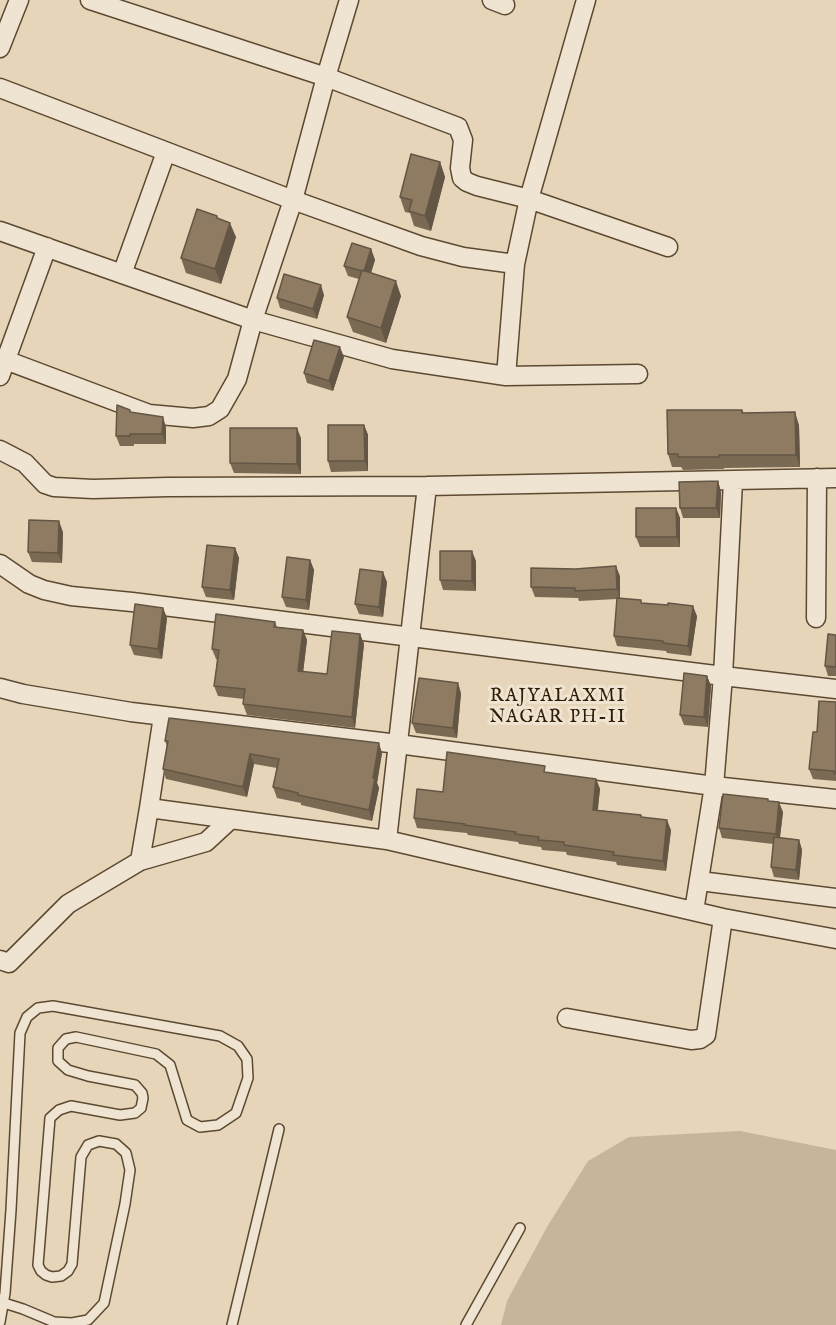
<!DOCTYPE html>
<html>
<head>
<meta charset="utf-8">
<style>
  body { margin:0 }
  canvas { display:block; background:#e6d5b8 }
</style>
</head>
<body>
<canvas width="836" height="1325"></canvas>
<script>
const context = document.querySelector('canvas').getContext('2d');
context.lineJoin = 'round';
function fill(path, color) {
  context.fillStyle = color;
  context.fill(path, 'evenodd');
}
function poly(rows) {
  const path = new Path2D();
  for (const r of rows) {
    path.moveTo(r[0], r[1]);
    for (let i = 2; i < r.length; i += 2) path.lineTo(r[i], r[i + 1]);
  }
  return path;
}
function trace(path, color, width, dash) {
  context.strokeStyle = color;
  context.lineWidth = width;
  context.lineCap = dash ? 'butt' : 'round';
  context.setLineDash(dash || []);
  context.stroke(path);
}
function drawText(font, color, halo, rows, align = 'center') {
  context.font = font + ' "IM FELL English",serif';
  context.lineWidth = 6;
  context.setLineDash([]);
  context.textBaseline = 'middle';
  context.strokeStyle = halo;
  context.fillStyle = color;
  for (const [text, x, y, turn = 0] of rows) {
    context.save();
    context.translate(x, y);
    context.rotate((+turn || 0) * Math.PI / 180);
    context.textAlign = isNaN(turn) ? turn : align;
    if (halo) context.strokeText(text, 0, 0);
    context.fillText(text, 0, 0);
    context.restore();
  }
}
fill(poly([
  [740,1131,836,1150,836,1325,501,1325,507,1301,547,1227,588,1161,629,1137]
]), '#c7b599');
const service = poly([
  [0,1322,5,1293,11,1210,20,1033,27,1017,38,1008,53,1006,220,1036,238,1046,247,1059,248,1078,236,1113,218,1125,200,1127,187,1120,170,1065,156,1054,76,1037,66,1039,58,1048,58,1061,68,1070,88,1076,135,1085,142,1093,143,1098,141,1108,135,1113,120,1115,71,1106,59,1110,50,1118,38,1265,41,1271,46,1275,52,1277,61,1276,68,1271,72,1264,81,1157,88,1145,99,1141,116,1144,126,1153,130,1170,125,1204,104,1303,88,1320,72,1323,54,1322,23,1309,4,1303],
  [232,1325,279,1129],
  [466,1325,520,1228]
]);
const minor = poly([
  [90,0,326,77,458,127,463,140,460,168,462,178,467,182,477,186,529,199,668,247],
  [492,0,505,5],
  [0,48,19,0],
  [0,88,293,200,421,246,463,257,515,264],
  [0,231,253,320,392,359,506,376,638,374],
  [122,274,166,152],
  [0,358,149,414,193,418,209,416,220,409,237,379,253,320,293,200,326,77,349,0],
  [0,376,47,247],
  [506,376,515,264,529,199,586,0],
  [0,450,25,463,45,484,54,487,93,489,168,487,427,486,836,478],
  [0,564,29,584,44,590,71,596,132,602,723,676,836,689],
  [816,618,817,478],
  [0,688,23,694,131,712,398,744,714,786,836,799],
  [163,716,149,808,387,840,723,918,836,939],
  [387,840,427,486],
  [140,861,149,808],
  [700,881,836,898],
  [694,911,714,786,723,676,733,481],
  [0,960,9,963,68,904,140,861,206,842,231,819],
  [567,1018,691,1040,700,1039,706,1035,723,918]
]);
trace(service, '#5d4931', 12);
trace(minor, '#5d4931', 21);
trace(service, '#efe4d1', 9);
trace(minor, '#efe4d1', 18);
fill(poly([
  [440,162,445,177,431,231,414,226,410,213,405,212,400,197],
  [218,219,236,237,221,284,186,273,181,258],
  [371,249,375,260,371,273,401,296,386,343,353,332,347,317,359,279,348,276,344,266],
  [324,295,317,319,280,308,277,298],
  [344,357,333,391,307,383,304,373],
  [742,410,744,413,799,425,800,467,724,468,724,469,683,470,681,467,672,467,668,454],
  [131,412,166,427,166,444,134,444,134,446,120,446,116,436],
  [364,425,368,435,368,471,331,472,328,461],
  [301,438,301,474,234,473,230,463],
  [718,481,721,492,720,518,683,518,680,508],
  [676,508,680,518,680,547,640,547,636,537],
  [63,532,62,563,32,562,28,552],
  [235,548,239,558,234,600,206,597,202,587],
  [310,560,314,570,309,610,286,607,282,597],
  [476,561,476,591,443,590,440,580],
  [620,576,620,598,697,616,691,656,667,653,666,651,617,646,614,636,617,599,579,601,578,598,535,597,531,587],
  [387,582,383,617,359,614,355,604],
  [163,608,167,618,162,659,134,655,130,645],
  [275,622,277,627,303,630,307,640,303,672,327,674,360,634,364,644,355,728,247,715,243,704,244,699,218,696,214,686,217,660,216,659,212,649],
  [836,635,836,676,828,676,825,666],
  [707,676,711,686,708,727,684,725,680,715],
  [461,693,457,738,416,733,412,723],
  [836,702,836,781,813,779,809,769,817,732],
  [165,741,382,753,377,783,379,788,372,821,301,805,301,803,277,798,273,787,277,768,254,764,247,797,166,779,163,769,167,746],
  [548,773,596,779,600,789,598,810,641,815,641,817,671,830,666,871,617,865,616,862,567,855,566,852,542,850,541,847,519,844,518,842,468,835,467,833,417,828,414,818,443,792],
  [769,801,783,812,780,838,799,840,802,850,799,880,774,877,771,867,773,844,722,838,719,828]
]), '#7a6a54');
fill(poly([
  [440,162,445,177,431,231,425,216],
  [230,223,236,237,221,284,215,269],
  [371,249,375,260,368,282,364,272],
  [396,281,401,296,386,343,381,328],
  [321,285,324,295,317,319,313,309],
  [340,347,344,357,333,391,329,381],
  [795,412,799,425,800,467,796,455],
  [163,417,166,427,166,444,162,434],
  [364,425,368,435,368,471,365,461],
  [297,428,301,438,301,474,297,464],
  [718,481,721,492,720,518,716,508],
  [676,508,680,518,680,547,677,537],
  [59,521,63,532,62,563,58,553],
  [235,548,239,558,234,600,230,590],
  [472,551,476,561,476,591,472,581],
  [310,560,314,570,309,610,306,600],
  [616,566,620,576,620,599,617,589],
  [383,572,387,582,383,617,379,607],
  [693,606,697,616,691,656,688,646],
  [163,608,167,618,162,659,158,649],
  [303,630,307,640,302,681,298,671],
  [360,634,364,644,355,728,352,717],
  [707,676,711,686,708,727,704,717],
  [458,683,461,693,457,738,453,728],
  [379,743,382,753,377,783,379,788,372,821,369,810,373,778],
  [250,754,254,764,247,797,243,787],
  [596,779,600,789,596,820,593,810],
  [779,802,783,812,779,844,776,834],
  [667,820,671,830,666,871,663,861],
  [799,840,802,850,799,880,796,870]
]), '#635645');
const building = poly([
  [411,154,440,162,425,216,409,211,412,200,400,197,411,154],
  [197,209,217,216,217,218,230,223,215,269,181,258,197,209],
  [352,243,371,249,364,271,362,270,362,271,344,266,352,243],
  [362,270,396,281,381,328,347,317,362,270],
  [284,274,321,285,313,309,277,298,284,274],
  [314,340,340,347,329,381,304,373,314,340],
  [117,405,130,410,130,412,163,417,162,434,130,434,130,436,116,436,117,405],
  [667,410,742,410,742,413,795,412,796,455,719,455,719,457,678,457,678,454,668,454,667,410],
  [328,425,364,425,365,461,328,461,328,425],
  [230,428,297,428,297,464,230,463,230,428],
  [718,481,716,508,680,508,679,482,718,481],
  [636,508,676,508,677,537,636,537,636,508],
  [29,520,59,521,58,553,28,552,29,520],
  [207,545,235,548,230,590,202,587,207,545],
  [440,551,472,551,472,581,440,580,440,551],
  [287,557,310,560,306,600,282,597,287,557],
  [616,566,617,589,575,591,575,588,531,587,531,568,575,569,616,566],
  [360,569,383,572,379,607,355,604,360,569],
  [617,598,641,600,641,603,668,605,668,603,693,606,688,646,663,643,663,641,614,636,617,598],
  [135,604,163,608,158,649,130,645,135,604],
  [216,614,275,622,274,627,303,630,298,671,327,674,332,631,360,634,352,717,243,704,245,689,214,686,219,650,212,649,216,614],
  [828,634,836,635,836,667,825,666,828,634],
  [684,673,707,676,704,717,680,715,684,673],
  [419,678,458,683,453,728,412,723,419,678],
  [819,701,836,702,836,773,834,773,834,771,809,769,813,732,817,732,819,701],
  [169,718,379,743,373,778,375,778,369,810,298,795,298,793,273,787,279,759,250,754,243,787,163,769,168,741,165,741,169,718],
  [447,752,545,766,544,772,596,779,593,810,641,815,641,817,667,820,663,861,613,855,614,852,564,845,564,842,538,840,539,837,515,834,516,832,464,825,465,824,414,818,417,789,443,792,447,752],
  [723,794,768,799,768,801,779,802,776,834,719,828,723,794],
  [774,837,799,840,796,870,771,867,774,837]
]);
fill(building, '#8e7b62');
trace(building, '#635645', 1.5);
context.letterSpacing = '1.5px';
drawText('18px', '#2f1a04', '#efe4d1', [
  ["RAJYALAXMI",558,697],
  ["NAGAR PH-II",558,718]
]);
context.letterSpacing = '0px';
</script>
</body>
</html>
